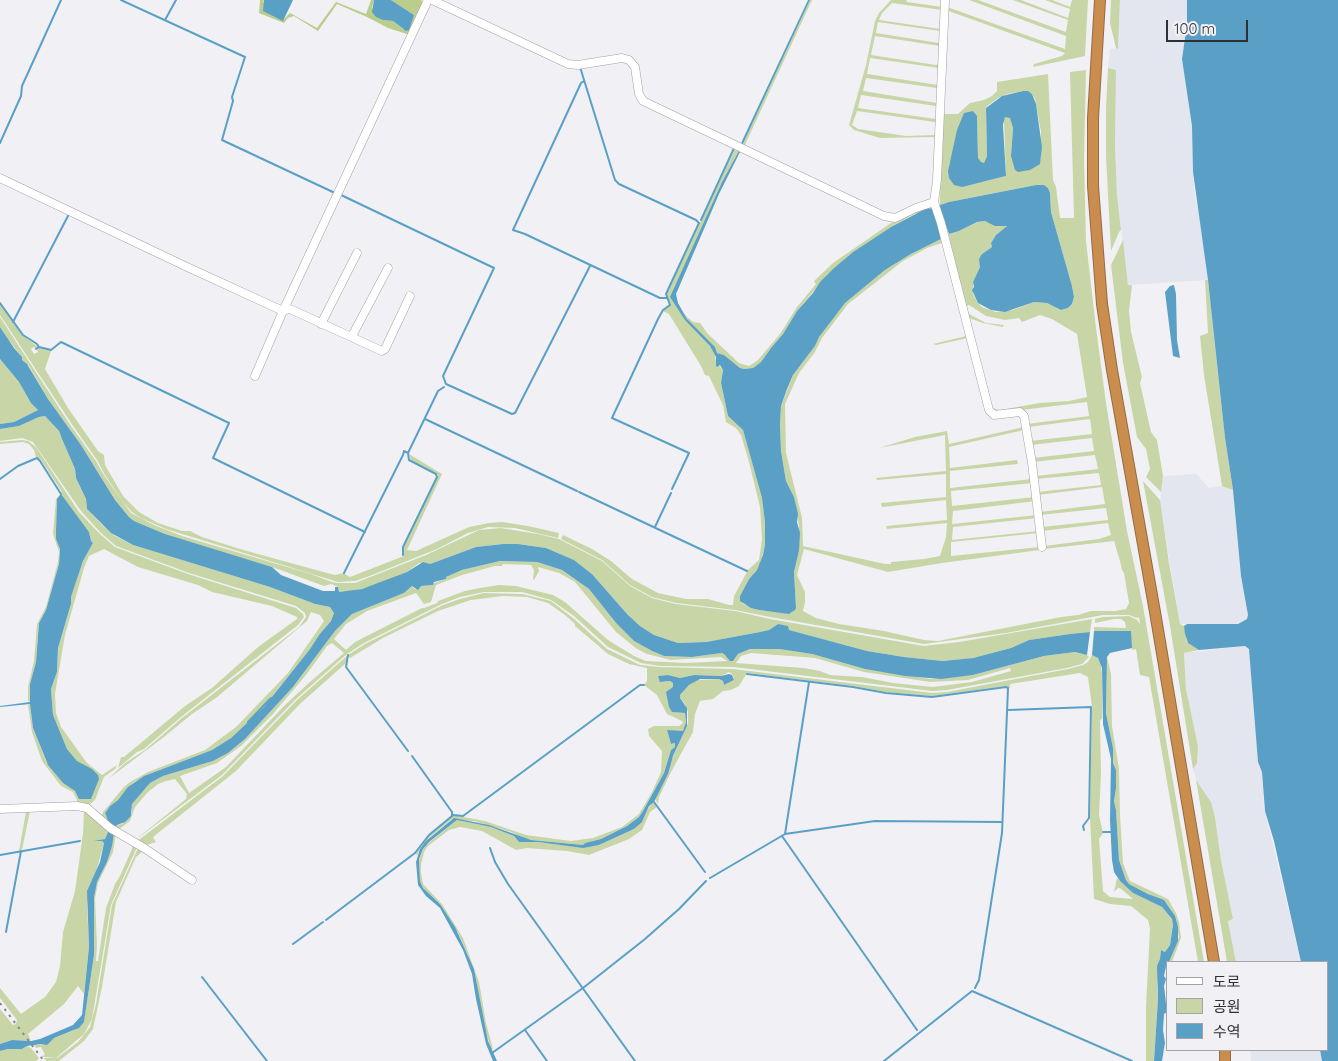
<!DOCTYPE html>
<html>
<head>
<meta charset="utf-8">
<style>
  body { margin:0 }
  #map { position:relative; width:1338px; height:1061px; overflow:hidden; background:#f1f1f5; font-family:Quicksand,"Noto Sans KR",sans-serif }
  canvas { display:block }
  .legend { position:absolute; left:1166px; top:961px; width:162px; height:90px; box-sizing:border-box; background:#f1f1f5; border:1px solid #a4a4a7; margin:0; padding:6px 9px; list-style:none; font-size:15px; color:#303031 }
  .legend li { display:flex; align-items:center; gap:10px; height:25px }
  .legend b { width:25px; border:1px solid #a4a4a7 }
  .scale { position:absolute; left:1166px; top:20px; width:82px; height:22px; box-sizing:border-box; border:2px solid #303031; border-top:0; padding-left:6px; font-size:15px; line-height:18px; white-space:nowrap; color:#303031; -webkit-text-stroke:4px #f1f1f5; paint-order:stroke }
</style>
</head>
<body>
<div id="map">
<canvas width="1338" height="1061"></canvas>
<ul class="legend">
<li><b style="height:6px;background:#fff"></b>도로</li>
<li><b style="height:14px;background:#c8d6a7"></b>공원</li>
<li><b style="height:14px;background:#5aa0c6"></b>수역</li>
</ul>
<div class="scale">100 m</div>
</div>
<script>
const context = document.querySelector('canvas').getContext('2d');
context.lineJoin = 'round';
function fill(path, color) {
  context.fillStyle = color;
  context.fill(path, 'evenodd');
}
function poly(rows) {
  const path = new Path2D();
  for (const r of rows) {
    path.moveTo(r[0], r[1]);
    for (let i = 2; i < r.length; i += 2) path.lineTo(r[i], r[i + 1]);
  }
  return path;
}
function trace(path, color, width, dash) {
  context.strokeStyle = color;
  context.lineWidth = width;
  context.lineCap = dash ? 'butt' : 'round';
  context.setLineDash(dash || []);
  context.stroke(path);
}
fill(poly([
  [1120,0,1187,0,1187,24,1182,59,1192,126,1193,172,1195,197,1202,227,1208,280,1128,285,1117,195,1115,145,1116,70,1108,68,1110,49,1118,48],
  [1196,474,1209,488,1222,486,1233,490,1241,576,1248,615,1247,619,1238,624,1180,624,1160,504,1163,476],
  [1245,646,1248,646,1250,652,1258,762,1262,771,1264,807,1301,962,1236,962,1228,920,1233,920,1221,860,1215,817,1211,802,1196,780,1193,769,1197,763,1198,746,1186,689,1184,653],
  [1250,1050,1320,1050,1322,1061,1251,1061]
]), '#e3e5ef');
fill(poly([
  [810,0,812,0,744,147,742,146,764,99],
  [891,0,906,0,907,2,942,7,936,137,880,138,854,130,849,125,866,65,875,21,879,13],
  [892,3,942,10,940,29,879,20,882,13],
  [878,22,940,31,939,43,876,33],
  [875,36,940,46,939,64,936,65,871,55],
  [870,58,939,68,938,85,867,74],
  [866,78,937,88,937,103,863,91],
  [861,95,936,106,936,119,858,108],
  [857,111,935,122,935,135,906,136,858,129,852,125],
  [969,0,978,0,1066,32,1068,20,1013,0,1021,0,1068,18,1070,9,1045,0,1052,0,1070,7,1072,0,1088,0,1085,56,1033,67,1034,64,1062,56,1065,53,946,10,947,7,1065,49,1066,36],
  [1111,0,1120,0,1118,49,1116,48,1110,23],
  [1108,68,1116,70,1115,145,1117,195,1121,230,1119,232,1111,251,1106,157,1106,108],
  [1086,70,1084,159,1086,241,1096,328,1106,403,1127,531,1143,606,1204,962,1198,962,1149,677,1140,675,1136,649,1132,650,1130,631,1094,631,1094,627,1126,628,1125,622,1121,619,1114,619,1095,623,1095,619,1103,617,1129,616,1137,620,1140,624,1139,617,1137,618,1129,615,1103,615,1006,633,924,644,770,617,735,610,676,603,652,597,630,585,602,560,561,539,563,535,592,549,611,561,632,579,658,593,686,599,708,599,729,605,733,605,734,596,748,570,759,560,762,539,760,507,749,462,741,435,736,428,726,422,723,405,709,376,705,375,701,366,669,314,663,311,670,305,667,298,667,293,736,147,740,149,722,182,672,295,683,316,710,346,715,355,716,362,723,370,721,383,728,416,743,430,762,498,765,523,765,544,761,562,757,570,749,579,740,596,743,604,759,610,776,612,791,613,796,608,794,572,799,551,799,526,794,497,786,481,781,451,780,425,781,406,793,375,815,346,816,342,824,329,845,303,885,270,911,254,941,239,916,213,891,227,853,252,827,275,797,311,783,334,771,348,761,362,753,368,744,369,740,368,724,355,717,353,715,347,690,323,684,314,693,322,700,323,708,334,739,363,749,366,758,360,780,334,797,307,816,284,814,281,833,263,891,223,911,212,930,205,933,208,968,338,936,345,933,344,966,336,942,243,927,248,903,261,848,304,822,338,815,352,799,373,785,404,786,453,802,518,803,546,885,564,891,564,891,562,924,559,940,556,946,537,947,523,887,529,886,526,947,520,946,500,882,507,881,503,946,497,946,474,877,480,876,478,946,471,945,435,879,448,915,437,947,431,949,444,1024,427,1024,430,949,447,950,468,1017,460,1018,464,950,471,950,488,1032,479,1033,483,951,491,952,506,1035,497,1036,501,953,511,952,524,1037,515,1038,518,953,527,952,540,1039,531,1039,533,951,542,951,556,1040,547,1040,550,942,563,888,572,804,549,797,575,805,592,805,602,803,611,816,618,839,624,884,631,924,640,938,641,1061,617,1078,615,1091,611,1115,611,1126,609,1129,603,1124,573,1122,570,1120,561,1114,541,1044,549,1044,546,1099,539,1111,535,1108,523,1042,531,1042,527,1108,520,1106,508,1040,515,1040,512,1105,504,1102,487,1038,495,1038,492,1101,485,1099,473,1036,479,1036,476,1098,469,1095,455,1033,462,1033,458,1094,451,1092,438,1031,445,1030,441,1092,434,1090,419,1028,427,1027,424,1089,416,1087,402,997,413,990,408,1000,410,1040,403,1069,401,1087,397,1077,334,1052,319,1040,315,1022,322,1019,318,1005,320,986,316,969,305,966,306,969,314,986,323,1004,325,1003,327,983,323,966,317,948,245,950,244,949,234,959,231,977,222,985,221,1008,225,996,235,991,243,992,247,982,254,980,267,973,282,973,294,978,303,982,307,996,312,1013,310,1034,302,1047,303,1061,310,1068,308,1072,304,1074,297,1072,286,1051,212,1050,193,1048,188,1044,185,1036,185,949,202,940,205,940,200,942,114,958,114,970,103,984,100,992,96,997,91,997,82,1048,74,1053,180,1056,187,1060,218,1074,218,1070,72],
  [1023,91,1032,94,1035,99,1041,132,1041,159,1011,156,1013,128,1011,120,1009,116,1005,117,1004,119,1006,176,982,182,949,165,954,150,977,116,978,158,981,163,984,163,987,156,986,107,998,98,1007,94],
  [1123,240,1128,285,1132,285,1129,311,1131,332,1142,377,1140,383,1151,432,1157,440,1163,476,1161,492,1146,477,1150,469,1146,449,1137,437,1123,363,1111,265],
  [1205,280,1208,280,1225,438,1233,490,1222,486,1204,375,1200,336,1208,333],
  [0,304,23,336,38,347,36,349,34,347,31,349,34,354,38,352,37,350,39,348,51,351,45,369,68,408,98,451,104,455,105,465,123,496,139,512,158,523,182,531,190,531,202,537,240,549,327,573,335,575,343,573,350,577,404,556,404,547,438,475,436,473,411,460,409,454,442,474,407,550,416,551,469,527,489,523,502,522,528,526,559,533,558,538,515,528,488,527,468,533,437,549,367,577,355,581,338,582,166,529,141,518,132,512,124,503,105,475,97,460,73,426,0,315],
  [0,317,71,426,96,461,104,475,131,513,154,525,182,536,311,574,332,582,338,583,355,583,426,555,479,530,501,528,538,534,559,539,602,561,630,586,652,598,676,604,735,611,770,619,924,646,959,642,1092,619,1090,632,1070,634,1029,640,1011,648,973,658,943,661,904,657,867,651,788,630,778,624,769,630,760,632,706,642,678,643,654,635,640,626,628,615,592,574,574,560,546,548,518,544,503,544,476,547,430,564,419,563,407,572,372,586,354,591,339,592,338,587,331,584,324,586,272,567,200,546,165,534,134,521,129,517,115,500,81,445,48,399,29,366,22,360,22,357,7,338,0,327],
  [0,359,19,382,31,402,38,410,14,422,0,424],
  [45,416,59,431,62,439,75,469,76,478,86,499,87,509,102,525,115,536,133,545,270,587,315,604,330,607,334,613,331,621,319,635,310,649,264,707,231,738,212,750,149,774,133,783,118,800,110,806,105,813,110,826,101,819,103,812,124,787,130,782,148,772,205,750,236,727,288,673,324,621,320,615,311,612,307,621,301,626,216,698,192,714,164,737,108,779,125,763,145,750,182,718,299,627,306,617,305,613,296,606,189,573,116,546,100,532,81,511,33,442,22,438,0,441,0,429,19,426,39,417],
  [22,440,28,441,36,447,79,512,99,533,115,547,188,574,296,608,303,614,304,617,298,625,181,717,144,749,137,752,118,768,121,757,124,757,185,706,212,688,258,647,297,619,297,617,272,606,212,592,198,585,138,567,104,549,89,556,84,568,65,635,55,694,56,713,61,727,87,763,102,775,117,765,115,769,104,777,95,800,88,806,77,804,77,800,73,792,61,786,42,761,32,732,28,705,30,704,33,728,46,761,63,783,71,788,78,794,77,761,67,749,53,716,51,689,57,672,58,648,71,605,71,597,83,561,93,543,91,541,89,532,61,495,57,499,56,530,56,539,60,548,59,564,46,610,39,623,36,662,30,684,30,702,28,701,28,687,34,661,37,624,46,607,58,562,59,552,53,534,56,499,62,492,41,460,36,457,34,450,29,444,23,442,0,444,0,442],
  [1143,481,1160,500,1169,563,1180,624,1184,626,1187,642,1199,650,1184,653,1186,689,1198,746,1197,763,1193,769,1170,626],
  [500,561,537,562,562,570,589,589,616,623,634,641,652,651,664,656,692,657,722,653,733,661,738,654,750,649,779,649,812,654,865,669,931,679,973,675,1044,656,1075,652,1087,655,1089,657,1082,664,1067,668,947,690,932,691,733,667,660,666,641,663,608,647,574,616,551,600,522,592,484,592,460,597,442,604,364,643,347,654,296,699,222,775,142,835,135,840,186,799,187,794,175,779,166,781,158,784,147,793,135,807,130,821,118,830,115,828,117,825,122,824,132,813,132,804,150,783,163,776,213,761,228,753,245,739,293,687,335,631,352,614,404,593,412,586,415,589,421,586,433,585,434,583,446,579,446,577,462,570],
  [503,564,531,565,534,570,533,579,534,580,539,571,538,567,559,573,575,582,616,632,637,649,647,654,671,660,721,657,727,661,686,663,646,661,634,656,608,640,565,602,553,595,516,586,499,585,480,588,465,591,438,601,437,603,424,608,422,608,355,642,346,650,334,639,346,624,367,611,416,593,424,604,431,602,436,585,462,575,495,566,502,566],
  [332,643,344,653,311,681,284,706,226,767,189,793,180,776,217,763,241,746,273,714,306,675,327,646],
  [751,653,815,658,864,672,930,682,968,680,1010,668,1011,671,972,682,933,687,893,683,862,677,830,675,820,671,804,668,736,663,741,656],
  [484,593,522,594,551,601,573,618,607,649,640,665,660,667,733,669,932,693,947,692,1068,669,1083,665,1088,662,1092,655,1097,656,1101,664,1102,674,1102,719,1100,720,1101,775,1099,815,1103,833,1099,839,1103,891,1110,897,1133,899,1120,888,1118,888,1114,892,1117,878,1133,893,1162,907,1172,919,1173,925,1170,945,1165,952,1161,950,1157,987,1158,999,1154,1061,1146,1061,1146,1007,1150,928,1148,920,1131,906,1110,904,1094,899,1090,818,1092,707,1088,677,1080,673,1010,684,1010,688,1006,686,932,696,886,692,853,686,747,673,739,686,731,690,723,691,713,699,700,701,695,714,693,732,671,772,659,797,658,804,655,799,668,774,669,766,688,723,688,712,685,704,680,698,680,695,689,685,697,680,719,679,723,681,724,685,734,680,733,675,729,672,721,676,694,675,680,678,668,675,658,676,662,682,670,681,673,683,674,687,671,690,673,712,685,713,686,722,683,731,679,732,667,730,671,744,676,743,675,747,671,750,664,773,643,811,639,817,627,826,601,839,585,843,583,845,531,840,523,838,511,832,474,821,451,820,430,837,420,849,417,856,416,853,429,835,453,815,485,821,526,835,571,841,593,838,622,827,639,814,652,792,661,772,662,751,649,736,648,729,654,726,679,726,683,723,682,721,667,714,657,695,644,685,647,681,647,668,629,664,608,654,575,626,575,624,565,615,548,603,527,597,503,596,471,600,438,611,383,638,350,658,348,656,345,664,301,703,236,771,153,837,156,842,144,846,136,842,223,776,297,700,348,655,365,644,443,605,460,599],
  [1107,657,1111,674,1112,726,1119,769,1120,815,1123,863,1130,881,1168,899,1176,913,1179,922,1181,938,1172,962,1169,962,1179,937,1173,913,1166,903,1129,884,1126,880,1119,860,1116,810,1114,801,1116,789,1116,771,1113,763,1113,748,1106,713],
  [1196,780,1211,802,1215,817,1221,860,1233,919,1228,921,1236,962,1227,962],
  [652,803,655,804,657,807,650,812,642,830,629,839,589,855,567,851,527,848,516,850,482,831,460,827,449,830,428,846,424,852,421,865,421,873,423,884,442,904,463,938,479,982,486,1023,493,1049,491,1050,484,1025,474,969,458,933,440,904,423,888,420,881,419,859,425,846,457,820,491,827,514,836,519,842,538,842,578,847,599,845,634,829,644,818,647,810],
  [72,809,85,810,98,822,110,829,105,839,93,841,102,841,104,843,87,905,89,947,84,994,78,986,64,1004,28,1034,31,1041,12,1040,0,1044,0,1009,13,1025,16,1024,17,1020,0,998,0,988,21,1014,45,997,56,982,60,966,63,932,75,891,83,833,84,812,82,810,30,811,22,850,19,851,26,812,0,812],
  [114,832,116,833,113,852,98,883,95,898,97,945,96,961,98,961,106,908,115,884,120,876,132,849,133,843,138,845,111,905,92,1019,84,1034,56,1058,43,1057,42,1056,45,1055,41,1047,36,1048,34,1045,44,1044,54,1038,75,1030,84,1022,94,955,94,893,97,882,107,862],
  [139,846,143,851,136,857,116,902,102,987,93,1029,84,1041,59,1061,46,1061,44,1058,57,1058,78,1042,90,1027,96,1004,112,905],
  [27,1046,31,1048,39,1058,36,1061,0,1061,0,1051,8,1049,22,1049]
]), '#c8d6a7');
fill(poly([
  [260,0,264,0,263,2,283,20,290,13,317,28,336,2,366,14,371,0,374,0,372,8,383,20,393,21,403,29,414,15,391,0,421,0,424,4,410,35,388,28,367,17,337,4,318,31,294,16,288,18,284,23,259,13]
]), '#bacd8b');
fill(poly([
  [264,0,293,0,283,21,263,11],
  [374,0,391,0,414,15,409,30,406,31,393,21,383,20,376,17,372,12],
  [808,0,810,0,742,146,741,145,742,141],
  [1187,0,1338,0,1338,1061,1322,1061,1320,1050,1327,1050,1327,962,1301,962,1274,841,1265,811,1262,772,1258,762,1249,649,1245,646,1199,650,1188,643,1185,634,1184,626,1187,624,1238,624,1247,619,1248,615,1241,576,1233,490,1225,438,1208,280,1193,172,1192,126,1182,59,1187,24],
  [1023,91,1028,91,1032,94,1036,104,1042,147,1040,164,1030,170,1018,172,1015,170,1011,156,1013,128,1010,118,1005,117,1003,125,1006,176,962,187,954,185,949,178,948,171,957,130,964,113,973,111,977,116,978,158,981,162,984,163,987,156,986,108,1002,96],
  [740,149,741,150,719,194,676,294,678,303,687,319,715,347,717,353,724,355,740,368,744,369,753,368,761,362,771,348,783,334,797,311,813,293,820,282,833,269,853,252,891,227,927,208,933,209,940,234,941,239,911,254,885,270,845,303,819,337,815,346,793,375,787,389,781,406,780,425,781,451,786,481,794,497,798,514,797,522,800,533,799,551,794,572,796,608,795,610,789,614,759,610,751,608,740,601,740,596,749,579,757,570,763,555,765,544,765,523,762,498,743,430,728,416,721,383,723,370,720,365,717,367,716,366,716,357,710,346,685,320,670,297,722,182],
  [1036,185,1044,185,1048,188,1050,193,1051,212,1072,286,1074,297,1072,304,1068,308,1061,310,1047,303,1034,302,1005,312,991,310,978,303,972,290,974,287,973,282,980,267,979,259,982,254,992,247,991,243,996,235,1007,226,995,226,985,221,977,222,959,231,949,234,940,209,940,205,949,202],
  [1174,285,1176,294,1177,340,1180,358,1173,356,1165,292,1170,286],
  [0,327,14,348,22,357,22,360,27,364,48,399,81,445,115,500,129,517,134,521,165,534,272,567,281,575,323,591,335,591,335,587,338,587,339,592,362,589,407,572,423,562,430,564,476,547,503,544,518,544,546,548,574,560,592,574,628,615,640,626,654,635,678,643,706,642,760,632,769,630,778,624,788,626,789,630,867,651,904,657,943,661,973,658,1011,648,1029,640,1070,634,1090,632,1087,655,1075,652,1044,656,973,675,941,679,905,676,865,669,812,654,779,649,750,649,738,654,733,661,730,661,725,655,722,653,692,657,664,656,652,651,634,641,616,623,589,589,562,570,537,562,500,561,462,570,446,577,446,579,434,582,433,585,421,586,418,590,412,586,404,593,352,614,335,631,293,687,245,739,228,753,213,761,163,776,150,783,132,804,131,816,125,822,117,825,115,828,110,826,105,813,110,806,118,800,128,787,144,776,212,750,231,738,264,707,310,649,319,635,331,621,334,613,330,607,315,604,270,587,133,545,111,533,87,509,86,499,76,478,75,469,62,439,59,431,45,416,39,417,19,426,0,429,0,424,14,422,38,410,31,403,19,382,0,359],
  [61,494,89,532,91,541,93,543,83,561,71,597,71,604,58,648,57,672,51,689,53,715,67,749,77,761,92,769,98,775,99,779,91,799,79,799,75,791,63,783,48,765,33,728,30,704,0,707,0,706,30,702,30,684,36,662,39,623,46,610,59,564,60,549,56,539,56,530,57,499],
  [1094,631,1131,631,1132,648,1110,653,1107,657,1106,713,1113,748,1113,763,1116,770,1116,789,1114,801,1116,810,1119,860,1126,880,1129,884,1148,894,1164,900,1175,916,1178,927,1178,941,1169,962,1167,962,1164,976,1166,979,1164,986,1167,1012,1164,1014,1163,1030,1165,1043,1162,1061,1154,1061,1158,999,1157,966,1160,959,1161,950,1165,952,1170,945,1173,925,1172,919,1162,907,1133,893,1120,881,1114,872,1112,860,1110,820,1111,759,1103,724,1102,668,1098,658,1092,655],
  [729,674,732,675,734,680,724,685,723,681,719,679,700,679,689,685,680,695,680,698,687,708,687,726,673,756,668,774,654,802,649,806,642,822,634,829,599,845,583,848,538,842,519,842,514,836,491,827,457,820,429,842,423,849,419,859,420,881,423,888,440,904,455,927,474,969,488,1041,497,1061,493,1061,486,1044,476,999,472,974,463,950,440,908,426,896,418,885,416,862,420,849,426,841,454,818,489,825,531,840,583,845,585,843,601,839,627,826,639,817,643,811,664,773,671,750,675,747,675,743,671,744,667,730,683,731,686,722,685,713,672,712,669,707,666,692,673,687,673,683,670,681,660,682,658,676,668,675,680,678,694,675,721,676],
  [109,830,114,832,112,846,107,862,97,882,94,897,94,955,84,1022,79,1028,54,1038,47,1045,41,1044,27,1046,22,1049,8,1049,0,1051,0,1044,12,1040,31,1041,40,1039,73,1025,82,1015,89,947,87,891,100,862,104,843,102,841,93,841,105,839]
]), '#5aa0c6');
trace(poly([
  [121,0,245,57,232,97,233,101,222,140,335,193],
  [165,20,176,0],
  [580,67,615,180,619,184,696,220,699,223,666,294,670,305,663,310,658,319,612,418,689,453,672,489],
  [584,81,581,83,513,230,525,234,660,298,666,298],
  [0,143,21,96,22,86,61,0],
  [341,195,494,268,443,376,446,384,512,414,515,413,590,266],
  [701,220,735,146],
  [0,303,23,335,37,344,39,347,36,349],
  [13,322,69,214],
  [39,347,51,350,61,342,229,423,213,458,365,532],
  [425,419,577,491],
  [0,479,18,466,37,458,40,461,61,494],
  [579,492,747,571],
  [655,527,671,493],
  [403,555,403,547,437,477,436,474,409,460,408,453,438,391,444,387],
  [344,573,403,455,404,451,408,453],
  [348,655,346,667,408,751],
  [747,674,853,687,886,693,932,697,1006,687,1008,688,1002,833,979,980,975,988],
  [1008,710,1091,707,1089,818,1083,826,1084,830],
  [248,722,271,698],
  [654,802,705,872],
  [453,815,463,816,640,685,644,685],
  [1103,832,1111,832],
  [785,834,809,682],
  [782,836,917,1030],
  [490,848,495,862,508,884,635,1061],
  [0,855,80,841],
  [710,878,785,834,875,821,1002,822],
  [326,920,415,853,429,835,452,816,452,812,412,756],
  [6,932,21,851],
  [293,944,323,922],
  [202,977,267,1061],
  [525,1030,547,1061],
  [492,1053,583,988,645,939,679,909,706,881],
  [884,1061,972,991,1132,1061]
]), '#5aa0c6', 2);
const minor = poly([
  [432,0,568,64,578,65,622,58,629,60,635,67,639,94,643,101,884,216,895,218,916,208,934,202],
  [945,0,937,180,934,202,941,223,989,410,994,415,1020,412,1024,416,1032,463,1042,547],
  [0,178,185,266,283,311,290,309,382,351,385,349,410,296],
  [321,324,357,253],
  [352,336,388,268],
  [255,376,283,311,428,0],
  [0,809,77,806,87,808,110,828,144,848,192,880]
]);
const highway = poly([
  [1100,0,1093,118,1093,186,1102,304,1112,370,1155,612,1214,962],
  [1225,1050,1225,1061]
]);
trace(minor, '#a1a1a4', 9);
trace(highway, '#946c44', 12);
trace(minor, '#fff', 8);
trace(highway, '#ca8d4e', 10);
trace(poly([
  [0,1003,44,1061]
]), '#87878a', 2, [2.5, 5]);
</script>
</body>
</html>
